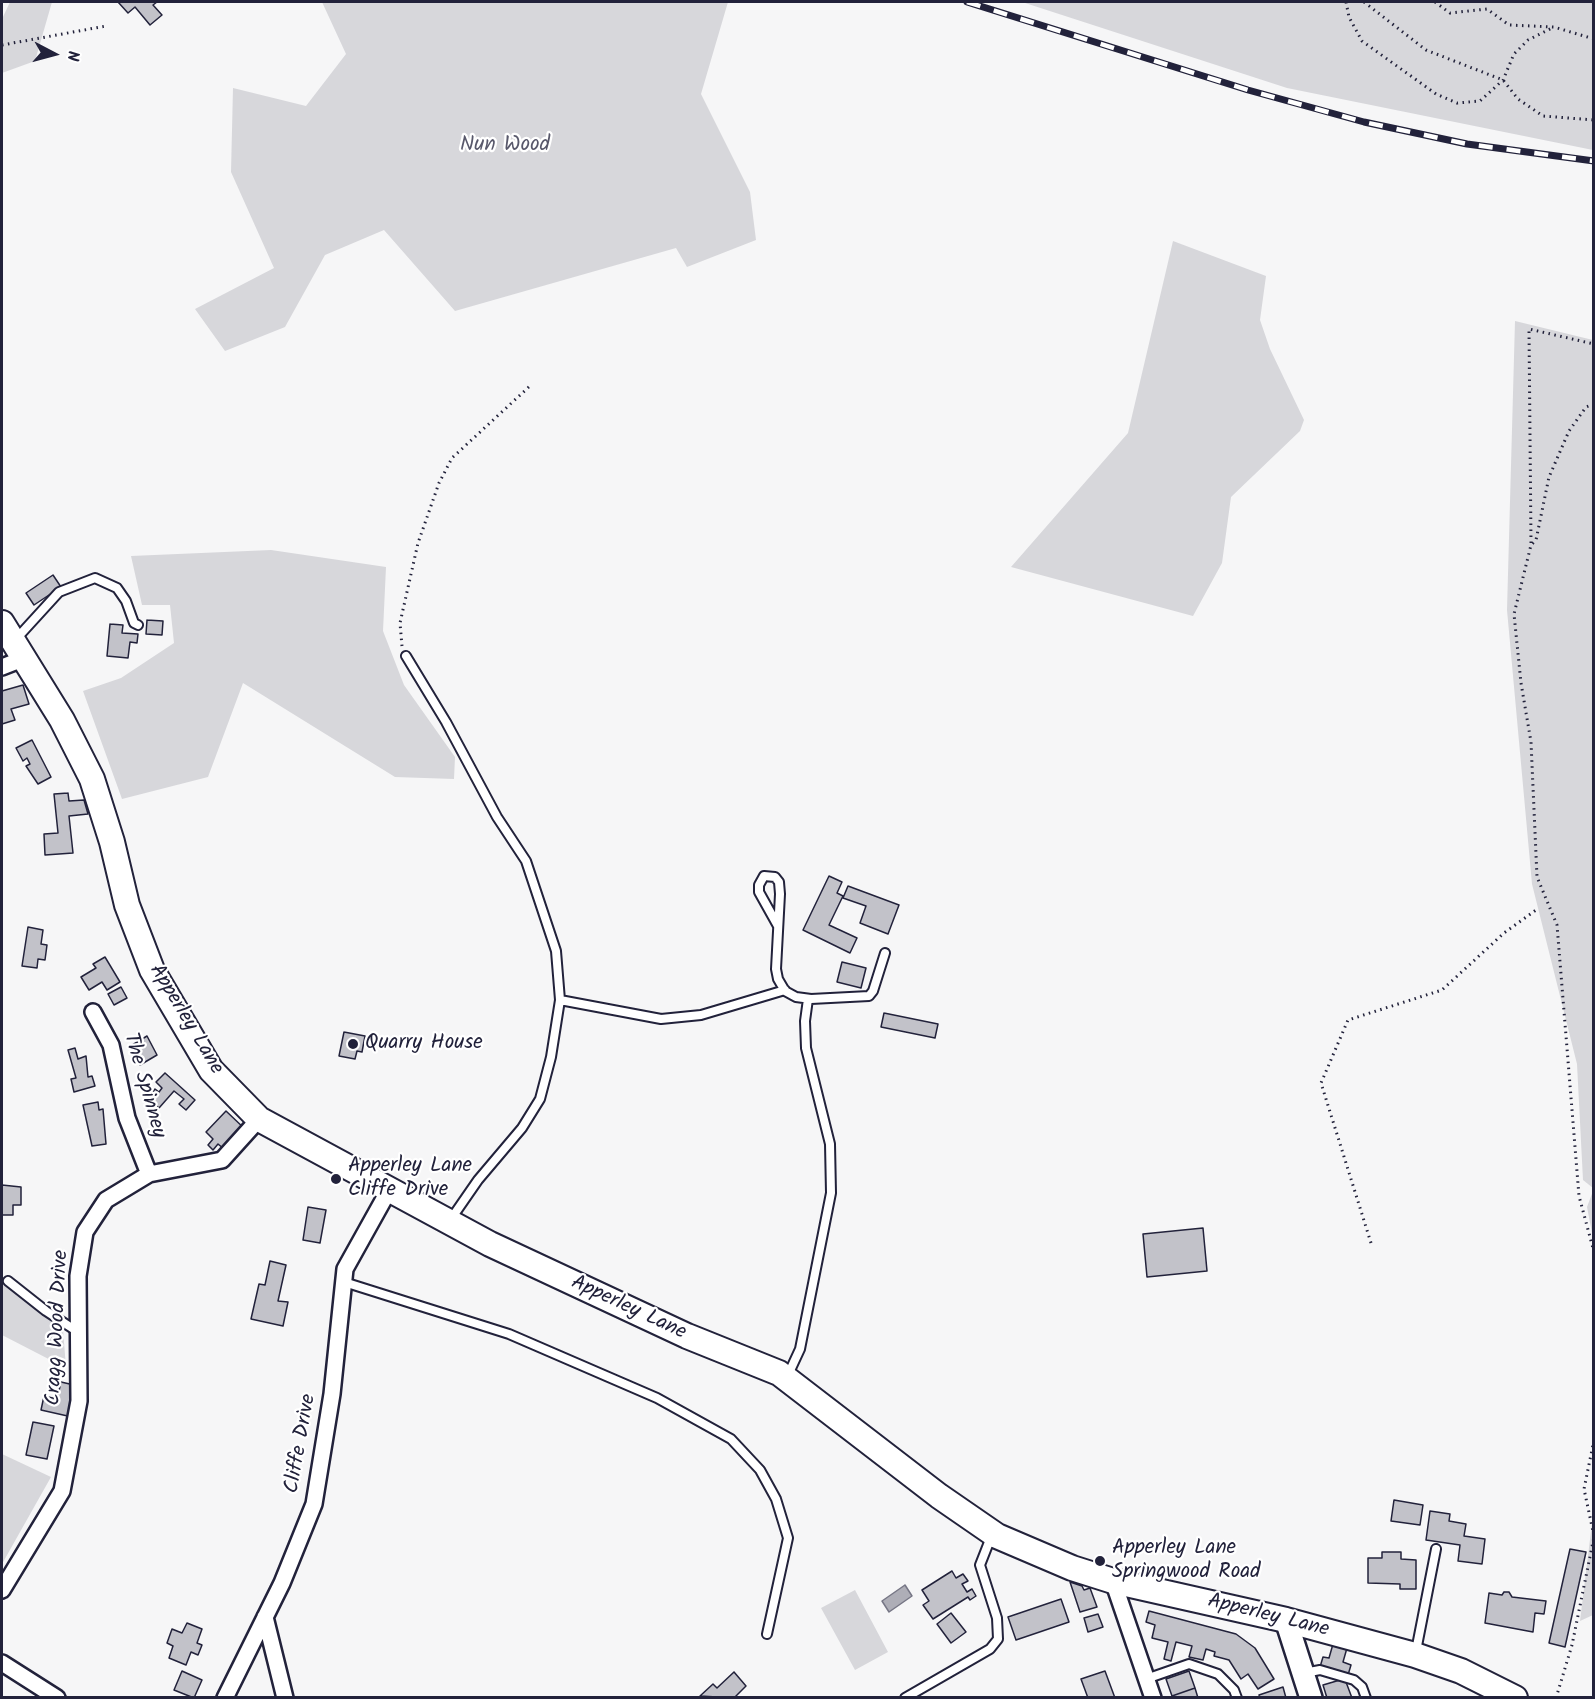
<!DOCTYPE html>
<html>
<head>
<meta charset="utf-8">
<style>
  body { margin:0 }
  #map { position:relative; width:1595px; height:1699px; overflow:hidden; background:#f6f6f7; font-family:Kalam,sans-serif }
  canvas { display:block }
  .frame { position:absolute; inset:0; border:3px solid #22223b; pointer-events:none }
  .north { position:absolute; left:24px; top:24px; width:60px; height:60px; -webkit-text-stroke:4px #fff; paint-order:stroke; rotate:96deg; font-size:16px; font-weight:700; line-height:24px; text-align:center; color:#22223b }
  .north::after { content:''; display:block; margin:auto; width:21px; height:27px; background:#22223b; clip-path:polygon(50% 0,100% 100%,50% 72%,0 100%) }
</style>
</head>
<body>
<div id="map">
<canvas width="1595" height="1699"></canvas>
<div class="frame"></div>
<div class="north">N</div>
</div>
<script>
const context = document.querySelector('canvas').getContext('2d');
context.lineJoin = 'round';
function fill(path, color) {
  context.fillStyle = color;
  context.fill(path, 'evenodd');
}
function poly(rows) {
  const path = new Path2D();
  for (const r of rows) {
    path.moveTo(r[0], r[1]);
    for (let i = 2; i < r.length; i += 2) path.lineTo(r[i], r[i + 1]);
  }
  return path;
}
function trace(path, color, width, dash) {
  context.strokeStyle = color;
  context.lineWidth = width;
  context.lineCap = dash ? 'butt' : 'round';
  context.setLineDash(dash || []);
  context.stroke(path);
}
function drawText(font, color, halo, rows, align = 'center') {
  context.font = font + ' Kalam,sans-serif';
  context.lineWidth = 4.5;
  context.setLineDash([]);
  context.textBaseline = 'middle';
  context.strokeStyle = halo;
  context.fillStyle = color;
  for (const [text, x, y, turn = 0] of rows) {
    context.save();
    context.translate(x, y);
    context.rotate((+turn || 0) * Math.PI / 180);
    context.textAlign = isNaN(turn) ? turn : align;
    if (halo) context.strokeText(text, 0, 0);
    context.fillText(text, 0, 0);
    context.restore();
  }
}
fill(poly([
  [10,2,52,2,35,61,2,73,2,19],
  [322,2,728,2,701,94,750,192,756,240,687,267,676,248,455,311,384,230,325,255,285,327,225,351,195,309,274,268,231,172,233,88,306,106,346,54],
  [1022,2,1593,2,1593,150,1287,88],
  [1173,241,1266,276,1260,320,1270,349,1304,420,1300,431,1231,497,1222,563,1193,616,1011,567,1128,433],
  [1515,321,1593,340,1593,1188,1583,1180,1577,1064,1532,884,1507,610],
  [271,550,386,567,383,631,404,685,455,757,454,779,395,777,243,683,208,777,122,799,83,691,121,678,174,643,170,605,142,605,131,556],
  [1593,1191,1593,1238,1587,1207],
  [2,1279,62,1316,66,1368,2,1335],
  [2,1454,51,1477,2,1564],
  [1593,1515,1593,1615,1580,1621],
  [855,1590,888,1652,855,1670,821,1608]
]), '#d7d7db');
const water = poly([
  [905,1585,912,1596,889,1612,882,1601,905,1585]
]);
fill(water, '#aeaeb7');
trace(water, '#767685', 1.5);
const building = poly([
  [118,2,157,2,153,5,162,15,150,25,135,7,128,13,118,2],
  [53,575,61,587,34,605,26,593,53,575],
  [147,620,163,621,162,635,146,634,147,620],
  [110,624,123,625,122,633,138,634,137,643,130,642,128,658,107,656,110,624],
  [23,685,29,704,11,709,15,720,2,724,2,691,23,685],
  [32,740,51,777,38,784,26,766,30,764,27,758,23,761,16,748,32,740],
  [68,793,69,801,84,800,88,814,69,816,73,853,45,855,44,834,58,833,54,794,68,793],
  [829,876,842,882,837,893,843,896,829,925,857,938,850,953,803,930,829,876],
  [848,886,899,905,888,934,860,923,866,906,843,898,848,886],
  [28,927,43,930,41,944,47,945,45,960,38,959,37,968,22,966,28,927],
  [105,957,120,982,107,990,102,982,89,990,81,977,96,968,93,964,105,957],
  [842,962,866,968,861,988,837,982,842,962],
  [121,987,127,998,114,1005,108,994,121,987],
  [884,1013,938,1024,935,1038,881,1027,884,1013],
  [344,1032,365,1036,362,1052,357,1051,355,1059,339,1056,344,1032],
  [147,1036,157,1055,140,1065,129,1047,147,1036],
  [75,1048,78,1059,86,1056,88,1077,92,1076,95,1086,74,1092,71,1079,76,1078,68,1050,75,1048],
  [165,1073,195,1100,186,1110,179,1104,184,1099,174,1091,159,1108,148,1098,155,1089,159,1092,162,1088,156,1082,165,1073],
  [98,1102,99,1110,103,1109,106,1144,92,1146,83,1105,98,1102],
  [226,1111,246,1130,224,1149,218,1144,213,1150,208,1145,213,1139,206,1132,226,1111],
  [2,1185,21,1187,21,1205,13,1205,13,1215,2,1215,2,1185],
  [308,1207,326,1210,320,1243,303,1240,308,1207],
  [1203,1228,1207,1271,1147,1277,1143,1234,1203,1228],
  [270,1261,286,1265,278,1301,288,1302,283,1326,251,1319,259,1284,265,1285,270,1261],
  [61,1382,74,1385,70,1402,75,1403,72,1417,41,1410,44,1396,57,1399,61,1382],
  [33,1422,54,1426,47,1459,26,1455,33,1422],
  [1394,1500,1423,1505,1420,1525,1391,1521,1394,1500],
  [1430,1511,1450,1514,1449,1521,1466,1524,1464,1536,1485,1539,1482,1564,1458,1561,1460,1545,1426,1540,1430,1511],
  [1570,1549,1586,1552,1565,1647,1549,1643,1570,1549],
  [1382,1552,1401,1552,1401,1559,1416,1560,1416,1589,1400,1589,1400,1584,1368,1583,1368,1558,1382,1558,1382,1552],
  [952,1571,956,1578,963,1574,968,1581,962,1584,967,1592,972,1589,976,1596,970,1600,968,1597,933,1619,923,1605,929,1601,922,1590,952,1571],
  [1070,1582,1082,1586,1084,1590,1090,1588,1097,1607,1080,1612,1070,1582],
  [1504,1592,1509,1592,1512,1597,1546,1601,1544,1614,1535,1613,1533,1632,1485,1623,1489,1593,1502,1595,1504,1592],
  [1061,1599,1069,1622,1016,1640,1008,1617,1061,1599],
  [1149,1611,1236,1634,1255,1648,1274,1679,1258,1689,1248,1674,1241,1679,1229,1660,1214,1656,1215,1652,1206,1649,1203,1660,1189,1657,1192,1646,1176,1642,1171,1661,1164,1659,1168,1642,1152,1638,1155,1625,1146,1622,1149,1611],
  [951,1613,966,1632,951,1643,937,1624,951,1613],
  [1098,1614,1103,1627,1088,1632,1084,1618,1098,1614],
  [187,1623,202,1629,197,1643,202,1645,198,1655,191,1652,186,1665,169,1658,173,1646,167,1643,172,1629,182,1633,187,1623],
  [1333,1644,1347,1648,1343,1662,1351,1665,1348,1675,1320,1667,1323,1657,1329,1658,1333,1644],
  [182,1671,202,1680,194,1698,174,1690,182,1671],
  [1105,1671,1115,1698,1088,1698,1081,1679,1105,1671],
  [1189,1671,1195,1688,1172,1696,1166,1679,1189,1671],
  [734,1672,746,1686,734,1698,700,1696,713,1684,717,1688,734,1672],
  [1340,1680,1346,1682,1352,1698,1327,1698,1323,1685,1340,1680],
  [1283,1687,1286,1698,1260,1698,1259,1695,1283,1687],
  [1195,1688,1198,1698,1172,1698,1172,1696,1195,1688]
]);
fill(building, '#c2c2c9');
trace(building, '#22223b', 1.5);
const service = poly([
  [17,638,59,592,95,578,117,588,126,601,134,623,138,625],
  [406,656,446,722,497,817,526,861,556,951,560,1000,551,1057,540,1099,522,1128,478,1180,451,1219],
  [778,926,759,892,759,885,764,876,775,877,779,882,780,894,776,969,778,979,785,991,796,997,811,999,869,996,873,991,885,953],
  [560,1000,661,1019,701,1015,785,990],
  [8,1281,46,1311,78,1332],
  [344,1282,509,1334,657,1398,731,1439,760,1470,776,1499,788,1538,767,1634],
  [787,1377,800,1349,831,1193,830,1144,806,1048,805,1021,808,999],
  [1416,1651,1436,1549],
  [1304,1673,1320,1670,1354,1680,1362,1687,1366,1698],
  [1146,1679,1189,1664,1218,1674,1234,1690,1237,1698],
  [905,1698,990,1649,998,1639,997,1618,980,1565,991,1537]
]);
const minor = poly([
  [2,667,25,658],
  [93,1012,111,1045,127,1118,149,1174],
  [1113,1581,1153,1698],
  [2,1590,62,1491,79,1401,78,1276,85,1232,106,1200,149,1174,222,1160,259,1119],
  [265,1617,285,1698],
  [2,1663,57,1698],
  [225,1698,282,1583,314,1504,332,1394,345,1269,389,1190]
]);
const secondary = poly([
  [1286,1620,1311,1698]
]);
const trunk = poly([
  [2,623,62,720,92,779,112,842,127,905,152,970,211,1070,259,1119,490,1244,687,1336,779,1373,939,1496,997,1536,1072,1568,1113,1581,1286,1620,1415,1655,1461,1671,1515,1698]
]);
trace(service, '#22223b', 12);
trace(minor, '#22223b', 20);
trace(secondary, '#22223b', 26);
trace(trunk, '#22223b', 28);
trace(poly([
  [1346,2,1349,17,1362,41,1436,94,1457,103,1480,101,1503,80,1514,54,1528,40,1554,27],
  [1364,2,1426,50,1503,80,1518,99,1543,116,1594,120],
  [1435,2,1450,13,1487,9,1509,25,1554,27,1594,39],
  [2,45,106,26],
  [1594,404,1586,407,1569,431,1549,477,1536,540,1531,545,1514,614,1521,683,1531,742,1537,877,1557,925,1579,1196,1594,1252],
  [1531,543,1529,329,1594,344],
  [402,646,400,623,418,543,439,483,452,458,531,385],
  [1371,1243,1321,1083,1348,1020,1442,990,1504,933,1536,910],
  [1594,1440,1584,1489,1594,1536],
  [1556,1698,1572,1645,1594,1537]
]), '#22223b', 3, [1.5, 4.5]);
trace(service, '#fff', 8);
trace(minor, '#fff', 15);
trace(secondary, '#fff', 21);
trace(trunk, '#fff', 24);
const rail = poly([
  [967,2,1248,90,1364,122,1467,144,1594,161]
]);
trace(rail, '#22223b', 7);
trace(rail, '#fff', 4.5, [14]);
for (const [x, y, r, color] of [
  [353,1044,6,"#22223b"],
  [336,1179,6,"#22223b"],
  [1100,1561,6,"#22223b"]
]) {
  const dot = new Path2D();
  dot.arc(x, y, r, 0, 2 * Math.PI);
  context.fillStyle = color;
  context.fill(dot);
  trace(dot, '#fff', 2);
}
drawText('21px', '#58586b', '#fff', [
  ["Nun Wood",505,146]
]);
drawText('21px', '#22223b', '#fff', [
  ["Apperley Lane",185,1020,59],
  ["The Spinney",143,1086,74],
  ["Apperley Lane",628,1309,25],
  ["Cragg Wood Drive",59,1328,-87],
  ["Cliffe Drive",302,1444,-80],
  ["Apperley Lane",1268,1617,14]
]);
drawText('21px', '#22223b', '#fff', [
  ["Quarry House",365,1044],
  ["Apperley Lane",348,1167],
  ["Cliffe Drive",348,1191],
  ["Apperley Lane",1112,1549],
  ["Springwood Road",1112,1573]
], 'left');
</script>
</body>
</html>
